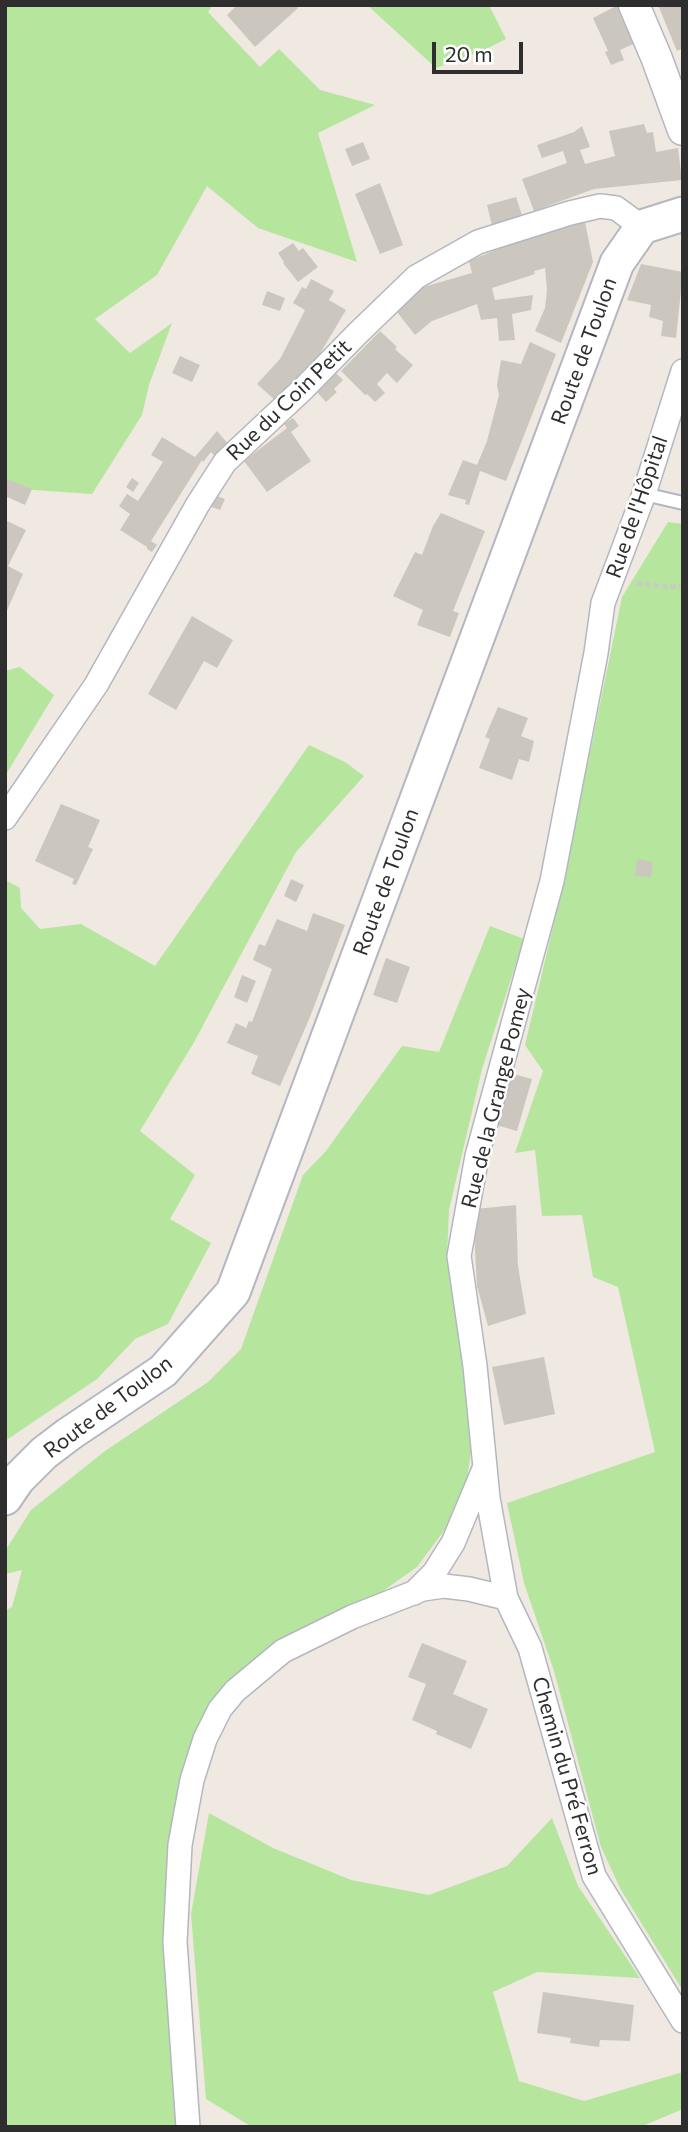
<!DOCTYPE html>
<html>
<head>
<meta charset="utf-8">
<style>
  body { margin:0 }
  #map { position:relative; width:688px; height:2132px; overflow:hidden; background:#efe9e1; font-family:Commissioner,sans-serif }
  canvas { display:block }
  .frame { position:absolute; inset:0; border:7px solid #2e2e2e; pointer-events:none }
  .scale { position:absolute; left:432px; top:42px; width:91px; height:32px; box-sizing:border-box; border:4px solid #2e2e2e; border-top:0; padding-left:9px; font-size:21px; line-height:24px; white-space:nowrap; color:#2e2e2e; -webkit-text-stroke:5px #fff; paint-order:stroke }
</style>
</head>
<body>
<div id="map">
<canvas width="688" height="2132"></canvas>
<div class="frame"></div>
<div class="scale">20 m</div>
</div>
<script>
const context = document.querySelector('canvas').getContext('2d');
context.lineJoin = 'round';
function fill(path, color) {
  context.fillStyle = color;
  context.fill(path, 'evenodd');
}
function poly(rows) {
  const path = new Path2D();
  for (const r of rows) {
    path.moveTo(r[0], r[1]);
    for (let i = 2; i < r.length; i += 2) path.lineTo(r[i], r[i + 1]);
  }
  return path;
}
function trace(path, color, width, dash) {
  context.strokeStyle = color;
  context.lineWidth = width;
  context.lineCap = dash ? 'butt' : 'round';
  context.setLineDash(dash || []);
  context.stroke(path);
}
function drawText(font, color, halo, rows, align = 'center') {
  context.font = font + ' Commissioner,sans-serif';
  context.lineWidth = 5;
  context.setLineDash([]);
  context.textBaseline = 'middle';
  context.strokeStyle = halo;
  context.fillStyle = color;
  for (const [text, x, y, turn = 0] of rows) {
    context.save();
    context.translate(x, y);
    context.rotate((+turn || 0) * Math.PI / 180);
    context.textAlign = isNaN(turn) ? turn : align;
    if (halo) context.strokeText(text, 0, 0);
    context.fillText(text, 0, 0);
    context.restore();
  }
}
fill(poly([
  [5,5,213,5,208,12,260,67,279,49,320,90,375,105,318,133,357,262,258,228,207,186,157,275,95,319,130,353,172,323,149,385,142,415,92,494,5,488],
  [367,5,489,5,506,39,480,52,436,68],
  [668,522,683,524,683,1991,621,1890,601,1847,554,1671,524,1583,507,1503,655,1452,618,1287,593,1277,582,1215,542,1216,535,1150,515,1153,543,1071,525,1045,562,889,622,597],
  [20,667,54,695,5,776,5,671],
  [309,745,345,762,364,776,296,852,193,1044,140,1131,195,1175,170,1219,211,1243,168,1324,135,1339,97,1379,5,1441,5,880,20,888,21,908,40,929,81,924,155,966],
  [490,926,524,939,482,1069,449,1210,447,1256,474,1431,466,1487,446,1528,417,1567,380,1593,330,1617,272,1648,221,1690,195,1738,176,2098,176,2127,5,2127,5,1611,12,1607,22,1570,5,1574,5,1551,31,1510,105,1451,208,1382,241,1349,303,1175,326,1151,402,1046,439,1052],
  [209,1813,273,1848,351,1880,429,1895,507,1866,552,1818,578,1886,640,1978,537,1972,493,1992,519,2081,584,2101,683,2072,683,2109,640,2127,252,2127,206,2099,191,1914]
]), '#b6e59e');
fill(poly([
  [237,5,296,5,298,8,255,47,227,15],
  [618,5,626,5,642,40,620,50,624,60,611,65,605,52,608,51,593,18],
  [658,5,683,5,683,48,677,51],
  [644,124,647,133,653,132,656,152,678,148,682,180,594,189,534,211,522,179,567,163,563,151,542,158,537,145,574,132,582,126,590,147,580,150,585,164,615,156,609,131],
  [363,142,370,159,352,166,345,149],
  [380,183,403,245,380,254,355,194],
  [516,197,522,215,492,225,487,205],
  [585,222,593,262,561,343,535,331,545,308,547,290,545,268,534,271,535,274,492,288,495,300,533,295,531,310,512,314,515,340,499,341,497,318,481,320,477,304,432,321,415,335,397,312,420,288,472,273,469,261,525,238],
  [293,243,299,251,303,248,318,267,298,282,283,263,284,262,278,253],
  [641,264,683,272,676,338,661,336,663,321,649,317,651,305,627,300],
  [311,279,334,291,329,300,346,310,318,357,276,401,257,384,280,359,293,334,305,310,293,303,302,287,306,289],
  [267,291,285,298,280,311,262,305],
  [380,331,397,347,395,349,397,351,413,365,397,383,387,373,377,384,385,393,375,402,367,394,365,395,341,371],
  [530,342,556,354,506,481,480,471,469,505,465,504,466,500,448,495,463,460,477,465,487,441,499,395,497,385,501,360,521,364],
  [180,356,200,365,192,382,172,373],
  [335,372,343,380,334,389,337,392,326,402,316,391],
  [293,418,299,426,291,432,311,461,267,492,244,461,287,428,284,424],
  [217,431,230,446,218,459,211,452,203,462,202,460,151,541,157,545,152,552,147,549,147,547,120,530,130,514,119,506,127,494,138,501,163,462,151,455,162,437,195,457],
  [132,478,139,483,133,492,126,487],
  [7,479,32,489,25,505,5,496],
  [212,494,225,499,220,510,206,505],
  [441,513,485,531,453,611,459,613,450,637,417,625,423,610,393,596,415,552,422,555,433,526],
  [5,520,26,530,8,566,23,574,5,615],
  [192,616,233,640,217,668,204,661,176,710,148,694],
  [498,707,528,718,521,736,534,741,529,762,519,759,512,780,479,768,490,739,485,737],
  [61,804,100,820,88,847,93,849,76,885,72,884,74,879,35,861],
  [637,859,653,862,651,877,635,876],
  [291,879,304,885,296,902,284,896],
  [313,913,345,925,310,1017,280,1086,251,1074,258,1056,227,1043,236,1023,246,1028,249,1021,252,1022,272,969,253,960,259,944,265,946,277,919,307,931],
  [386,958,410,967,397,1003,373,995],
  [242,975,256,981,247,1003,234,997],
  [510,1073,532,1079,517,1131,496,1125],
  [516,1205,518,1266,526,1314,488,1326,477,1286,474,1231,475,1209],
  [544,1357,555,1414,504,1425,492,1367],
  [422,1643,467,1661,453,1694,488,1709,471,1749,436,1734,437,1731,412,1720,426,1684,408,1677],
  [543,1992,634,2005,630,2041,600,2040,599,2047,570,2043,571,2038,537,2033]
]), '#cbc7bf');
const service = poly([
  [644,494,683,503]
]);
const minor = poly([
  [683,371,644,494,603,603,596,653,552,881,477,1156,459,1256,475,1366,488,1498,506,1598,530,1648,594,1876,683,2021],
  [5,818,96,685,198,504,225,462,304,388,358,333,416,277,478,242,570,213,600,206,616,208,642,227],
  [414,1593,434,1573,453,1543,484,1469],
  [188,2127,175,1942,180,1845,192,1780,205,1739,220,1709,235,1691,283,1651,352,1617,423,1589,444,1586,469,1589,506,1598]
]);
const tertiary = poly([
  [634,5,657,59,683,130]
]);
const secondary = poly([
  [5,1498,18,1479,44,1453,69,1434,163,1371,233,1292,617,263,642,227,683,214]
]);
trace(service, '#b4b7c1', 16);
trace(minor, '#b4b7c1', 26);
trace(tertiary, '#b4b7c1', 33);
trace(secondary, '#b4b7c1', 37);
trace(poly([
  [637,583,667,587,683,586]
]), '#c9c9c9', 4.5, [5, 3.5]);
trace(service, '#fff', 12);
trace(minor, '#fff', 23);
trace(tertiary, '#fff', 30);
trace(secondary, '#fff', 33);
drawText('21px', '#2e2e2e', '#fff', [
  ["Route de Toulon",584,351,-70],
  ["Rue du Coin Petit",289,400,-44],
  ["Rue de l'Hôpital",637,507,-71],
  ["Route de Toulon",386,882,-70],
  ["Rue de la Grange Pomey",496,1098,-76],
  ["Route de Toulon",108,1407,-37],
  ["Chemin du Pré Ferron",567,1776,74]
]);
</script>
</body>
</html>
